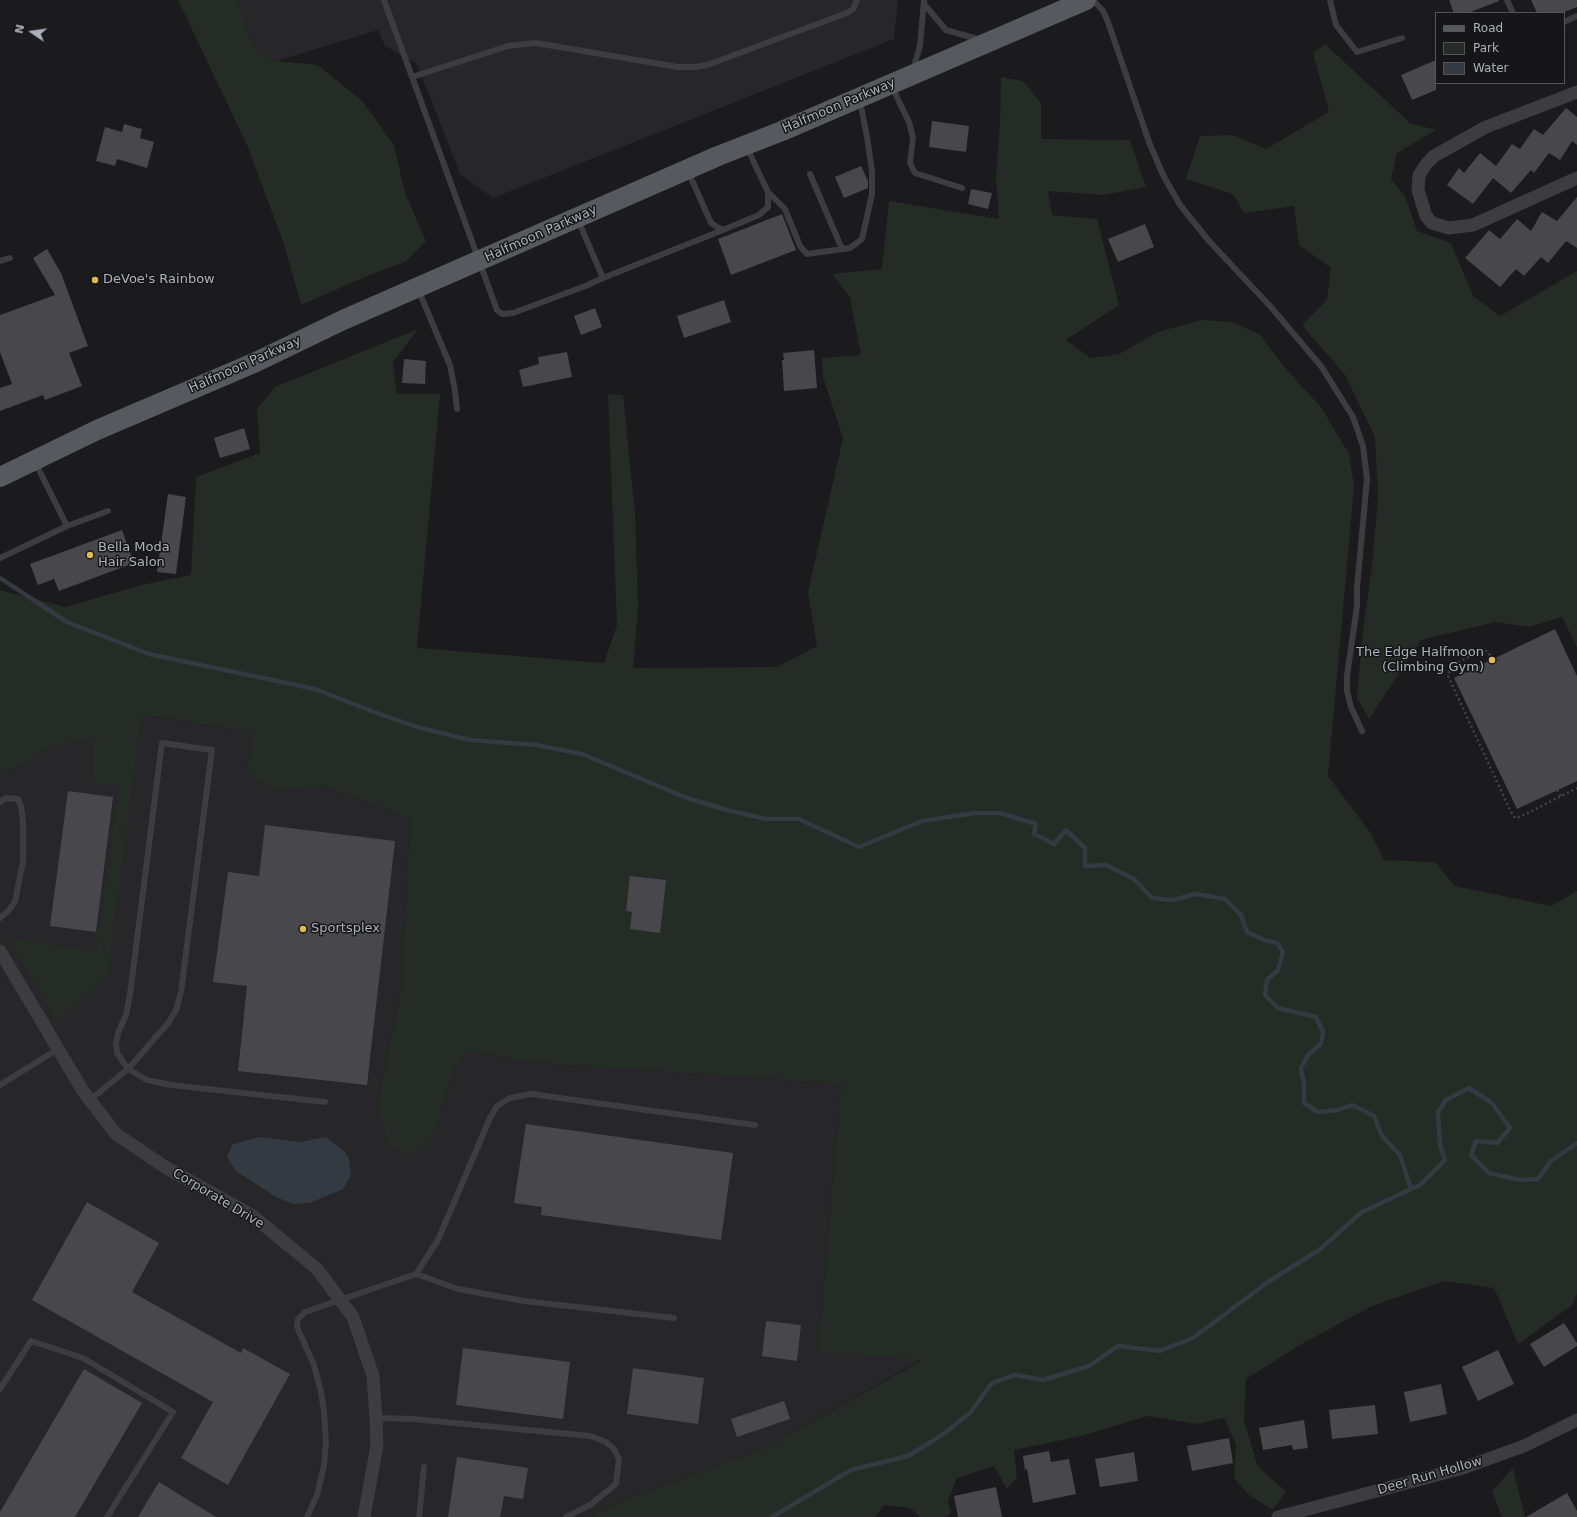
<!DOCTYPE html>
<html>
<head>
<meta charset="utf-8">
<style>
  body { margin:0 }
  #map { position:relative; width:1577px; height:1517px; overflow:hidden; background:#1b1a1c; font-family:"DejaVu Sans",sans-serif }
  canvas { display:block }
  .legend { position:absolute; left:1435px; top:12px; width:130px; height:72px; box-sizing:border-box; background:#161517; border:1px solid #535358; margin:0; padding:5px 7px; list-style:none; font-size:12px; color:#aeb1ba }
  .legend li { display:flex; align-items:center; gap:8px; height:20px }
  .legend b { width:20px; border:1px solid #535358 }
  .north { position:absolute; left:12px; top:12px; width:40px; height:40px; -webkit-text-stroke:3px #161517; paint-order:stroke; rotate:283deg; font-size:11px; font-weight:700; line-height:16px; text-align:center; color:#aeb1ba }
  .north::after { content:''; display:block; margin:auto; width:14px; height:18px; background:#aeb1ba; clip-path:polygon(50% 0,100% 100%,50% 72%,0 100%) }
</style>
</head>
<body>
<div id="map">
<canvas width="1577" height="1517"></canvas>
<ul class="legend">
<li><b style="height:5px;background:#58595f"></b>Road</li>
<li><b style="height:11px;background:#252c26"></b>Park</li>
<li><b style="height:11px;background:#333a41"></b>Water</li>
</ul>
<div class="north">N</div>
</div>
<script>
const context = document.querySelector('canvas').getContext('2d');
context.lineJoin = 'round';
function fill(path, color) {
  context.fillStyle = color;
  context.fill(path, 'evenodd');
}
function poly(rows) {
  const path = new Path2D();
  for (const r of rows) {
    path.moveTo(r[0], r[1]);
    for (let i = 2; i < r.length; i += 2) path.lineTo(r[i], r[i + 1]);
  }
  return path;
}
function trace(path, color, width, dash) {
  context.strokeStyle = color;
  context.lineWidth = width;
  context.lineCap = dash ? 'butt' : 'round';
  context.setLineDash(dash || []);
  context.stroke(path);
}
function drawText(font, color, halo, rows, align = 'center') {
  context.font = font + ' "DejaVu Sans",sans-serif';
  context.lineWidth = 3;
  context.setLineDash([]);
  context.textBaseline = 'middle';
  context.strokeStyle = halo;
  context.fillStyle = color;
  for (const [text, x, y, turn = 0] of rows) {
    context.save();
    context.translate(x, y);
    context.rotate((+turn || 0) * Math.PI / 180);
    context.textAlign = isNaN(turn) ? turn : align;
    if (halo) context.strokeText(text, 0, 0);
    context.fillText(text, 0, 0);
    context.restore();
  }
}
fill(poly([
  [236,0,898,0,894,39,493,198,460,174,417,64,385,46,378,30,277,61,256,51],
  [142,714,253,732,247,771,272,791,324,786,410,819,401,989,377,1105,436,1130,454,1068,469,1050,526,1062,841,1084,818,1350,922,1359,768,1447,622,1501,592,1517,0,1517,0,778,50,747,94,737]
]), '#272629');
fill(poly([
  [178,0,236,0,256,51,277,61,318,65,363,102,394,145,405,193,426,241,405,262,372,274,301,305,285,247,247,145],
  [1325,44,1410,123,1436,130,1397,153,1391,179,1405,196,1417,231,1451,243,1473,296,1500,316,1577,271,1577,648,1562,617,1529,627,1496,622,1421,640,1369,719,1357,698,1362,638,1372,566,1378,497,1375,437,1345,375,1302,325,1327,300,1331,268,1299,245,1294,206,1244,213,1233,194,1186,179,1200,136,1233,135,1266,149,1329,112,1313,53],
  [1001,77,1023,81,1041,103,1041,139,1130,140,1146,187,1103,195,1048,191,1052,215,1097,219,1119,305,1066,340,1091,358,1119,354,1158,332,1201,320,1232,322,1259,334,1286,369,1321,407,1349,454,1354,486,1328,776,1370,832,1384,860,1435,862,1455,886,1551,906,1577,891,1577,1294,1571,1306,1518,1344,1494,1288,1444,1281,1372,1306,1300,1345,1246,1379,1244,1421,1258,1467,1286,1491,1273,1510,1249,1495,1234,1478,1236,1445,1224,1418,1197,1424,1148,1416,1077,1437,1014,1450,1017,1477,1007,1489,994,1466,957,1478,948,1501,951,1513,946,1517,920,1517,910,1508,884,1505,875,1517,592,1517,622,1501,768,1447,922,1360,818,1351,841,1084,526,1062,469,1050,454,1068,436,1130,423,1148,409,1155,388,1144,377,1105,401,989,410,819,324,786,272,791,247,771,253,732,142,714,108,975,58,1022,8,938,96,952,119,784,92,783,93,738,50,747,0,778,0,590,66,607,141,585,191,575,196,477,260,453,257,409,275,387,418,329,393,362,397,394,440,394,417,648,604,663,617,625,608,394,623,395,635,514,638,607,633,668,777,667,817,646,808,592,843,438,823,377,822,358,861,355,850,297,832,274,882,269,889,201,999,219,996,178,1000,123],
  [1513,1468,1525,1517,1502,1517,1492,1491]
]), '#252c26');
fill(poly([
  [260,1137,300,1142,326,1137,345,1152,349,1159,351,1176,343,1189,310,1203,293,1204,276,1197,236,1171,227,1157,233,1144]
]), '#333a41');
trace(poly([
  [0,578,67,622,149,654,315,689,374,712,417,727,470,740,536,745,582,754,687,798,727,810,766,819,799,819,859,847,922,821,975,813,1000,813,1036,824,1034,834,1054,844,1066,830,1085,848,1085,866,1106,865,1134,879,1152,898,1173,900,1196,894,1225,899,1241,915,1247,932,1264,940,1277,943,1283,952,1278,970,1267,980,1265,995,1278,1008,1316,1017,1323,1032,1321,1044,1308,1055,1301,1068,1304,1084,1304,1103,1318,1112,1338,1110,1352,1105,1374,1116,1382,1136,1400,1155,1411,1189],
  [772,1517,851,1470,908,1456,942,1435,970,1413,992,1383,1015,1375,1043,1380,1089,1366,1118,1346,1160,1351,1193,1338,1268,1282,1319,1250,1362,1212,1420,1185,1445,1160,1440,1145,1438,1112,1446,1100,1469,1088,1492,1103,1510,1128,1497,1143,1476,1141,1471,1155,1489,1173,1520,1180,1538,1179,1551,1161,1577,1143]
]), '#333a41', 4.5);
fill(poly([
  [1449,0,1499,0,1499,1,1468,13,1454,13],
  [1531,0,1577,0,1577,7,1562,13,1537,13],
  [1436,60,1436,90,1412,100,1401,75],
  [1566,108,1577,117,1577,145,1572,141,1560,160,1549,153,1534,173,1531,170,1511,193,1493,178,1473,204,1447,185,1459,168,1464,173,1480,153,1496,166,1512,144,1520,149,1534,129,1543,135],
  [932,121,969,126,966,152,929,147],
  [124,124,142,129,140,138,154,142,147,168,117,159,115,166,96,161,105,127,122,132],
  [861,166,868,181,868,188,844,198,835,177],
  [971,189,992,193,988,209,968,204],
  [1577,197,1577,248,1566,241,1548,263,1541,257,1524,276,1516,269,1500,287,1465,258,1489,230,1500,239,1517,219,1531,231,1542,212,1557,221],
  [782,214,796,250,731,275,718,239],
  [1145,224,1154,247,1118,262,1108,239],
  [47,249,61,273,88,346,69,353,82,386,45,400,43,395,0,411,0,388,12,384,0,352,0,315,55,295,33,258],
  [724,300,731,322,684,338,677,316],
  [595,308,602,327,581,335,574,316],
  [814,350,817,388,784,391,782,360,784,360,783,353],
  [567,352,572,377,523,387,519,370,539,364,538,357],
  [404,359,426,361,425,384,402,383],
  [244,428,250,449,220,458,214,438],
  [168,494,186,497,176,574,157,572],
  [122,530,134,563,59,591,54,579,38,585,30,564],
  [1555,629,1577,676,1577,781,1517,809,1454,678],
  [68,791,113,797,96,932,50,926],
  [265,825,395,841,367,1085,238,1071,247,986,213,982,228,872,259,876],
  [630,876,666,880,660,933,630,929,632,912,626,911],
  [526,1124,733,1153,721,1240,541,1215,542,1207,514,1203],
  [87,1202,159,1243,132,1292,241,1353,243,1348,290,1374,228,1485,181,1458,213,1402,32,1300],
  [766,1321,801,1325,797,1361,762,1356],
  [1564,1323,1577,1343,1577,1346,1544,1367,1530,1344],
  [463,1348,570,1362,563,1419,456,1405],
  [1498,1350,1514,1384,1478,1401,1462,1367],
  [633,1368,704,1378,698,1424,627,1414],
  [84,1369,142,1403,75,1517,0,1517,0,1512],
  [1441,1384,1447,1414,1410,1422,1404,1392],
  [784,1401,790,1419,737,1437,731,1419],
  [1375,1405,1378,1434,1332,1439,1329,1410],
  [1304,1420,1308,1448,1293,1450,1292,1445,1263,1450,1259,1428],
  [1229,1438,1233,1463,1192,1471,1187,1446],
  [1049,1451,1051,1462,1069,1459,1076,1494,1033,1503,1027,1469,1025,1470,1023,1456],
  [1134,1452,1138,1481,1100,1487,1095,1459],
  [457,1457,528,1468,523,1499,504,1496,500,1517,448,1517],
  [159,1482,216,1517,138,1517],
  [996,1487,1002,1517,958,1517,954,1496],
  [1567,1493,1577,1511,1577,1517,1526,1517]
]), '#48474c');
trace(poly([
  [1492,660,1489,653,1484,650,1456,663,1450,669,1448,676,1511,812,1515,818,1522,816,1577,788],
  [1557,790,1561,796]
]), '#424348', 2.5, [2, 3]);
trace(poly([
  [384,0,497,310,502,314,513,313,588,285,603,278],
  [1093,0,1103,11,1108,22,1149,142,1163,175,1180,205,1209,241,1270,306,1321,366,1353,417,1363,446,1367,479,1357,588,1357,606,1347,676,1347,691,1351,707,1362,731],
  [1330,0,1336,25,1357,52,1402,38],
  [1507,0,1513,13],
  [924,4,946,30,981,40],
  [1564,22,1577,16],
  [913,69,920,46,924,0],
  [412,77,508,46,536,43,678,67,696,67,707,65,847,13,853,9,857,0],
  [892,87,909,122,913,138,910,163,915,173,962,188],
  [688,171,711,223,717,227,723,230,759,215,768,207,768,192,747,148],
  [810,174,842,249],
  [768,192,785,209,800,246,807,254,850,248,862,239,872,194,872,171,867,137,860,101],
  [578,220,603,278,723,230],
  [0,261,10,258],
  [418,289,450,365,455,391,457,409],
  [67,526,108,511],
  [0,558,67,526,35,462],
  [0,802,6,798,18,799,21,806,23,822,23,861,15,902,8,911,0,918],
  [0,1085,58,1049],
  [90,1100,128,1069,117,1053,116,1044,118,1033,126,1015,130,994,162,743,212,750,181,992,176,1010,169,1022,128,1069,147,1080,171,1085,325,1102],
  [416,1274,458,1289,524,1301,674,1318],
  [0,1389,31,1341,83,1358,173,1412,107,1517],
  [376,1418,413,1419,590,1436,606,1442,614,1449,619,1459,616,1484,590,1505,566,1517],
  [307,1517,317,1495,324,1466,326,1442,324,1412,321,1392,314,1365,297,1327,298,1319,305,1312,416,1274,438,1240,490,1118,497,1106,510,1098,531,1094,755,1125],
  [419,1517,424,1467]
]), '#3c3c41', 6);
trace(poly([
  [1577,92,1486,127,1434,156,1427,163,1419,175,1418,190,1426,216,1432,223,1449,228,1473,225,1577,178],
  [0,951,83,1091,116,1134,165,1167,253,1216,317,1269,353,1317,373,1376,376,1418,377,1445,364,1517],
  [1278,1517,1463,1468,1524,1446,1577,1420]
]), '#3c3c41', 13);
trace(poly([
  [0,477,97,430,256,362,343,320,718,156,782,131,1086,0]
]), '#58595f', 20);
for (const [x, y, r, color] of [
  [95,280,4,"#dfbc50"],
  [90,555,4,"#dfbc50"],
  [1492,660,4,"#dfbc50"],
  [303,929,4,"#dfbc50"]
]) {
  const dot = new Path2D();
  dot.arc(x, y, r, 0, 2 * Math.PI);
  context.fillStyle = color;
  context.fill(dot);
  trace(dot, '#161517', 1.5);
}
drawText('13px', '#aeb1ba', '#161517', [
  ["Halfmoon Parkway",839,106,-23],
  ["Halfmoon Parkway",541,234,-24],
  ["Halfmoon Parkway",245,365,-24],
  ["Corporate Drive",218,1199,31],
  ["Deer Run Hollow",1430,1476,-16]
]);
drawText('13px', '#aeb1ba', '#161517', [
  ["DeVoe's Rainbow",103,280],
  ["Bella Moda",98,548],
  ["Hair Salon",98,563],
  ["The Edge Halfmoon",1484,653,"right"],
  ["(Climbing Gym)",1484,668,"right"],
  ["Sportsplex",311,929]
], 'left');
</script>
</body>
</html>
